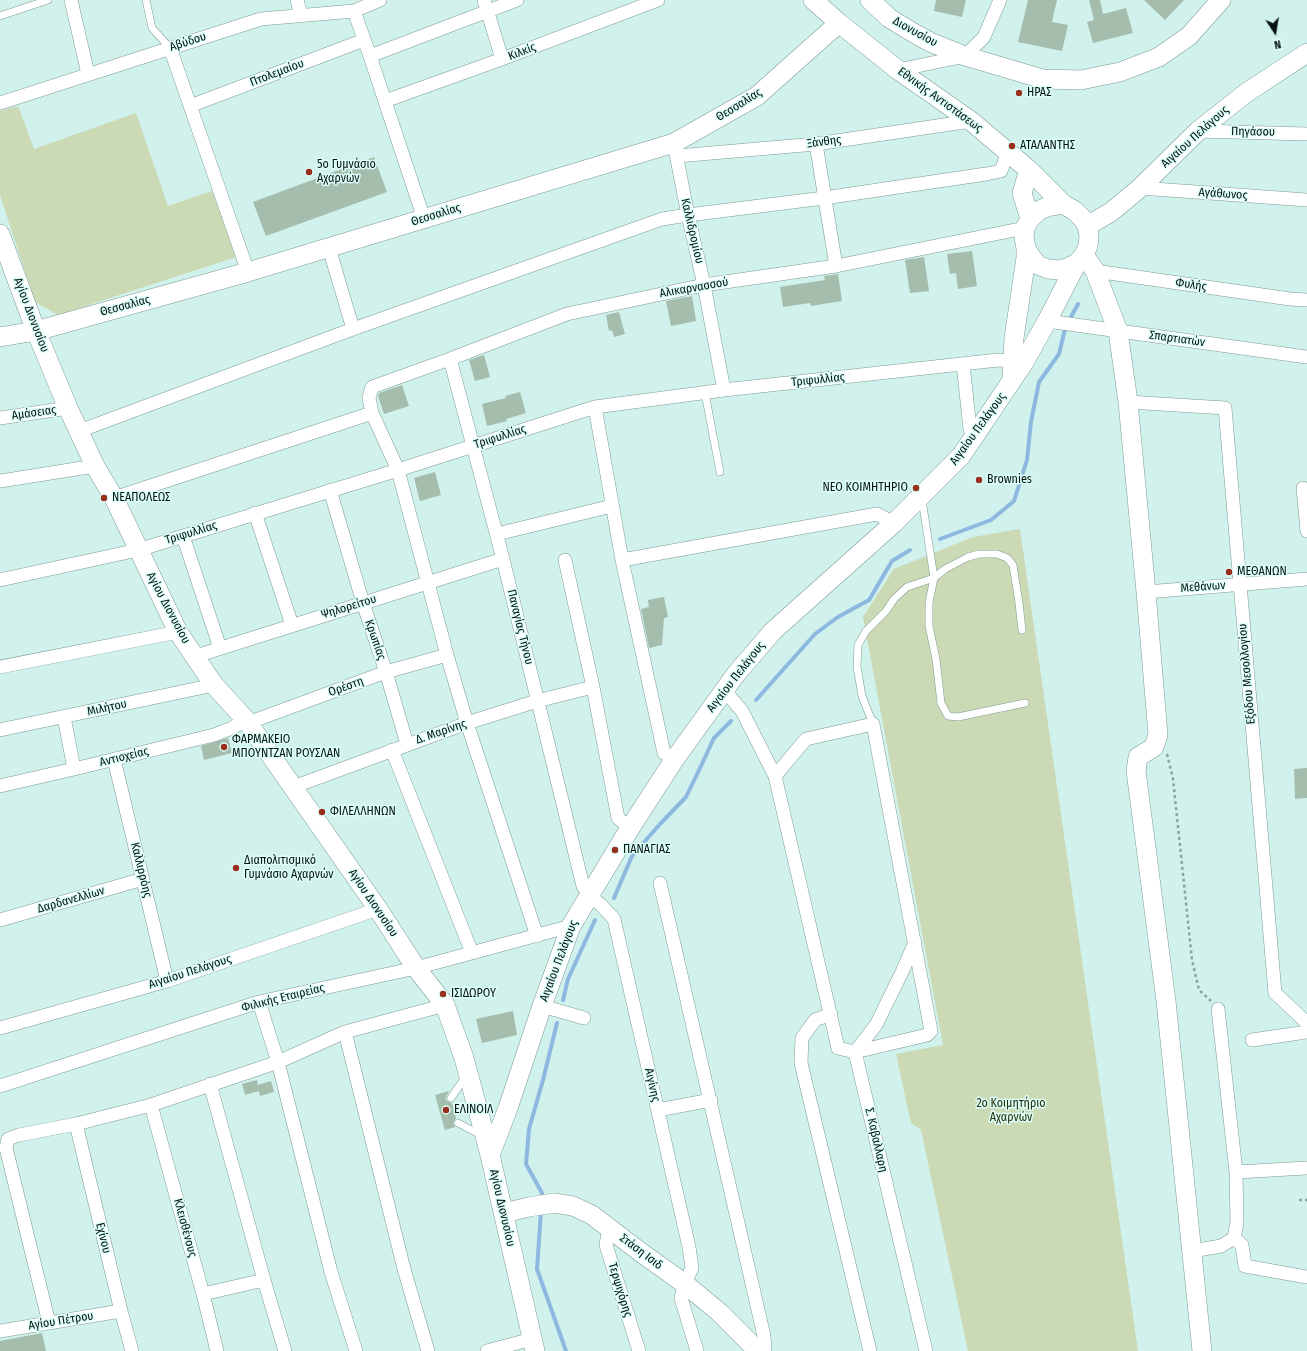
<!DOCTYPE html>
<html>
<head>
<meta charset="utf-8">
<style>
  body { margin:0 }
  #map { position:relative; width:1307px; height:1351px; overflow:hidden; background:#d0f1ec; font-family:"Fira Sans Condensed",sans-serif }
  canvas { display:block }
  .north { position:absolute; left:1255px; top:12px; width:40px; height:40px; -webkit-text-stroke:3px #ddfff9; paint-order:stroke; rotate:168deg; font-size:11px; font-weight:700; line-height:16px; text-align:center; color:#071211 }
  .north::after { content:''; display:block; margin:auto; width:14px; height:18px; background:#071211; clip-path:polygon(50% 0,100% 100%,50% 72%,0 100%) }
</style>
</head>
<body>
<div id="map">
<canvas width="1307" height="1351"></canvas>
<div class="north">N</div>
</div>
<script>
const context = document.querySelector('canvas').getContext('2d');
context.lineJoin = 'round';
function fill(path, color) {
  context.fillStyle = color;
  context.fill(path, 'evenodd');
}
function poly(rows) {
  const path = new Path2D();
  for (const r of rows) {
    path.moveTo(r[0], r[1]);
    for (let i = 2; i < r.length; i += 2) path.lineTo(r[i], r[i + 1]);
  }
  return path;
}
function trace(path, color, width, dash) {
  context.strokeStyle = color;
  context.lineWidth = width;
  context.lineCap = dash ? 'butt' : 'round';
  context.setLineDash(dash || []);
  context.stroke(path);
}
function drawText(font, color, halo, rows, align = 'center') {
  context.font = font + ' "Fira Sans Condensed",sans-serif';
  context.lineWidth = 3;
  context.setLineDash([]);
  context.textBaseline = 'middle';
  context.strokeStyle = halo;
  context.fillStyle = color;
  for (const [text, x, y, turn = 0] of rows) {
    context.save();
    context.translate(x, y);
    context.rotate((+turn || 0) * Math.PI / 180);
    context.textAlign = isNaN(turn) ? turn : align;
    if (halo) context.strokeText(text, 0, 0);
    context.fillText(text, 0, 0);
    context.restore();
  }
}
fill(poly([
  [18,106,34,149,136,113,168,206,212,191,236,257,58,315,35,302,0,195,0,111],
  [1020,529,1138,1351,968,1351,921,1130,911,1123,896,1054,943,1045,863,617,894,569,973,537]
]), '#cbd9b4');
trace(poly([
  [940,539,991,520,1014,501,1027,460,1031,422,1039,382,1059,354,1064,333,1067,324,1078,304],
  [756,700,815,634,838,617,869,600,892,561,910,550],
  [614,898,632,856,661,823,686,797,701,766,714,738,731,721],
  [563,1000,568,979,595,920],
  [542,1200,542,1193,526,1164,529,1129,543,1080,557,1023],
  [541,1211,537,1269,566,1351]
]), '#8db8df', 4);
fill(poly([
  [936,0,966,0,962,17,934,11],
  [1028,0,1057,0,1052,22,1068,25,1062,51,1018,42],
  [1089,0,1100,0,1103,14,1126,8,1133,33,1093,43,1087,22,1094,20],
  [1144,0,1184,0,1165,20],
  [374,157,387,192,266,236,253,202],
  [972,251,977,286,958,289,956,273,950,274,947,254],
  [924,257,929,291,910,293,905,260],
  [838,274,842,301,811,306,810,303,783,307,780,287,825,280,824,276],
  [692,296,696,321,671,326,666,301],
  [619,312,625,334,614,337,612,330,609,331,606,315],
  [484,355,490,377,475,381,469,360],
  [402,385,409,406,384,414,378,396,379,393],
  [520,392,526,413,506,419,507,421,487,426,482,404,506,398,505,396],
  [435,472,441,495,420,501,414,478],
  [664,597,668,617,664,618,662,645,649,648,641,609,649,607,648,600],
  [228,738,232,753,204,760,201,746],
  [1307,768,1307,798,1295,799,1294,769],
  [513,1011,517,1035,482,1043,476,1019],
  [257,1080,258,1085,271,1081,274,1092,260,1096,259,1091,245,1095,242,1084],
  [449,1091,446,1097,446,1100,449,1102,452,1103,456,1118,453,1123,455,1127,445,1130,435,1095],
  [42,1333,46,1351,0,1351,0,1341]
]), '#a5bdac');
const lane = poly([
  [146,0,152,28,170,48],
  [0,16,48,0],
  [705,393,720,472],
  [922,499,934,578,929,602,929,626,936,659,941,703,948,716,958,717,1025,703],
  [873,724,862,696,857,667,858,645,866,631,886,611,894,599,907,587,934,578,945,569,968,557,979,554,997,554,1007,558,1013,565,1019,603,1022,630],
  [451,1098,466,1076],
  [458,1123,483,1136]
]);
const street = poly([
  [71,0,88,74],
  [297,0,301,15],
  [484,0,502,59],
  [354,11,370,56,424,219],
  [170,48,248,272],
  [370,56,517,0],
  [898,70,965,56,984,37,1000,0],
  [385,101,502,59,658,0],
  [0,103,261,19,354,11,380,0],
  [190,106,364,40],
  [1198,131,1307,134],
  [816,144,836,266],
  [675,149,688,215,704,285,724,390],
  [677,156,816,144,971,121],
  [1140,188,1307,200],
  [329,248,353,329],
  [1095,271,1290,299,1307,300],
  [1047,321,1307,357],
  [450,359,503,559,583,886,589,895,601,905,614,919,689,1247,692,1268,685,1284,681,1298,697,1351],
  [963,364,970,429,977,433],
  [1128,402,1225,408,1275,993,1307,1023],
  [595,407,622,560,664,753,674,760],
  [0,418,68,408],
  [79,431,353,329,662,219,688,215,824,198,986,174,1001,171,1008,152],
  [0,481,95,466],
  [1303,488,1307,531],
  [330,490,363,603,386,672,407,744],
  [114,498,372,413],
  [255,513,292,625],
  [497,534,612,506],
  [183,536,220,648],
  [565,560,593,687,618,818,630,828],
  [622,560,877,514,894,523],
  [0,580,138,550,398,470,595,407,724,390,998,360,1013,361],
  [1146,592,1307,579],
  [196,656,503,559],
  [0,667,178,632],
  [724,690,742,711,775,776],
  [64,717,74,769],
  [873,724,931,1031,927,1035,855,1052,838,1048,775,776,806,739,873,724],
  [0,730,214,685],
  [392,750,472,953],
  [114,759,167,981],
  [0,786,74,769,214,735,232,728,246,720,253,721,386,672,447,655],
  [293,787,467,723,537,701,593,687],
  [660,883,764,1336,765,1351],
  [0,920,143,879],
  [537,936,467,723,447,655,398,470,372,413,369,398,372,387,450,359,567,314,704,285,836,266,1025,228],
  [915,942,902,972,876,1025,855,1052,926,1351],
  [259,1002,278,1062,331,1272,356,1351],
  [542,1006,584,1018],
  [831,1014,815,1020,802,1038,801,1063,870,1351],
  [0,1028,167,981,378,909],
  [345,1032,404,1269,428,1351],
  [1252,1040,1307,1032],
  [210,1084,264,1280,285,1351],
  [0,1086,259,1002,416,968,571,926],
  [151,1105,203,1294,217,1351],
  [658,1110,711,1100],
  [76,1124,121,1311,132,1351],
  [1236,1172,1307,1168],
  [609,1228,606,1245,639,1351],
  [1234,1238,1242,1245,1245,1266,1307,1277],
  [1192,1251,1221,1246,1234,1238,1237,1222,1236,1172,1218,1009],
  [203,1294,264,1280],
  [49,1323,6,1148,8,1139,19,1135,76,1124,151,1105,278,1062,345,1032,445,1005],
  [0,1331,121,1311],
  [487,1351,532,1339]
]);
const secondary = poly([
  [813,0,839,23,898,70,971,121,1029,170,1063,204],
  [870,0,889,18,912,32,930,42,965,56,1043,79,1081,80,1120,72,1159,57,1189,36,1221,0],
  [1029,170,1022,193,1030,219],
  [1063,204,1075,211,1082,218,1087,226,1089,236,1088,246,1084,255,1077,263,1067,268,1058,270,1048,269,1038,265,1031,257,1026,248,1024,238,1025,228,1030,219,1038,211,1047,207,1063,204],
  [1087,226,1111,212,1140,188,1198,131,1246,93,1307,53],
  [0,234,36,331,68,408,95,466,114,498,178,632,214,685,246,720,378,909,416,968,445,1005,464,1058,490,1155,535,1351],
  [1084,255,1095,271,1118,331,1128,402,1146,592,1158,735,1154,747,1138,757,1136,771,1166,1001,1202,1351],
  [0,337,36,331,248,272,674,143,757,96,839,23],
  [1012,380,1014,338,1026,258,1026,248],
  [490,1155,508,1108,542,1006,571,926,630,828,674,760,736,674,773,631,894,523,961,456,1023,364,1047,321,1077,263],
  [504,1213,529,1207,554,1203,573,1206,592,1215,639,1251,685,1284,719,1312,758,1351]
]);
trace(lane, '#7c9b96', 8);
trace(street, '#7c9b96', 14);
trace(secondary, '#7c9b96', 20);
trace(poly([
  [1167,754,1173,779,1192,960,1199,990,1211,1001],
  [1299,1200,1307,1200]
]), '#8aa4a0', 2.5, [3, 3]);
trace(lane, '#fff', 7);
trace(street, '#fff', 13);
trace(secondary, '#fff', 19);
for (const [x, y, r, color] of [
  [1019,93,4,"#982f1c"],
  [1012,146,4,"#982f1c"],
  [309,172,4,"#982f1c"],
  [979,480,4,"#982f1c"],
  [916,488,4,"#982f1c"],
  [104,498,4,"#982f1c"],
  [1229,572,4,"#982f1c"],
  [224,747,4,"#982f1c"],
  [322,812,4,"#982f1c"],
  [615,850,4,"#982f1c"],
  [236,868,4,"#982f1c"],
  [443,994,4,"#982f1c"],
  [446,1110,4,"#982f1c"]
]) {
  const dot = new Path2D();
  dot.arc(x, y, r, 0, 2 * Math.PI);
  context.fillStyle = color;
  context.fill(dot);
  trace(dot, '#ddfff9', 1.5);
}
drawText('12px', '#071211', '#ddfff9', [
  ["Διονυσίου",915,32,29],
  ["Αβύδου",188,42,-18],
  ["Κιλκίς",522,52,-21],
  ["Πτολεμαίου",277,73,-21],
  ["Εθνικής Αντιστάσεως",940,100,36],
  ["Θεσσαλίας",739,105,-32],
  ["Πηγάσου",1253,132,1],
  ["Αιγαίου Πελάγους",1195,137,-42],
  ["Ξάνθης",824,142,-7],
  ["Αγάθωνος",1223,194,4],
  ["Θεσσαλίας",436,215,-17],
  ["Καλλιδρομίου",692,231,77],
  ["Φυλής",1191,285,8],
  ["Αλικαρνασσού",694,288,-10],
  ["Θεσσαλίας",125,306,-15],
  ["Αγίου Διονυσίου",31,315,69],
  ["Σπαρτιατών",1177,339,8],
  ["Τριφυλλίας",818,380,-6],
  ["Αμάσειας",34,413,-8],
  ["Αιγαίου Πελάγους",978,429,-54],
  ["Τριφυλλίας",500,437,-18],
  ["Τριφυλλίας",191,533,-17],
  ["Μεθάνων",1203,587,-4],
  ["Ψηλορείτου",349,607,-17],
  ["Αγίου Διονυσίου",168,608,62],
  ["Παναγίας Τήνου",520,627,76],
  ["Κρωπίας",375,640,71],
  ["Εξόδου Μεσολλογίου",1247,674,-95],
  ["Αιγαίου Πελάγους",736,677,-52],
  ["Ορέστη",346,687,-20],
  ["Μιλήτου",107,708,-12],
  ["Δ. Μαρίνης",441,732,-19],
  ["Αντιοχείας",124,757,-14],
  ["Καλλιρρόης",141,870,76],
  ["Δαρδανελλίων",71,900,-16],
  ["Αγίου Διονυσίου",373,903,56],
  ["Αιγαίου Πελάγους",559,961,-69],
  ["Αιγαίου Πελάγους",190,972,-18],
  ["Φιλικής Εταιρείας",283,998,-14],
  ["Αιγίνης",652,1085,77],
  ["Σ. Καβαλλαρη",876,1140,77],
  ["Αγίου Διονυσίου",502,1208,77],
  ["Κλεισθένους",185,1228,75],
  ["Εχίνου",103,1238,76],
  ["Στάση Ισιδ",641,1252,37],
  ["Τερψιχόρης",620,1290,73],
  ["Αγίου Πέτρου",61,1321,-9]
]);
drawText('12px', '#071211', '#ddfff9', [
  ["ΗΡΑΣ",1027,93],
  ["ΑΤΑΛΑΝΤΗΣ",1020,146],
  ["5ο Γυμνάσιο",317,165],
  ["Αχαρνών",317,179],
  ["Brownies",987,480],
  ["ΝΕΟ ΚΟΙΜΗΤΗΡΙΟ",908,488,"right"],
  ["ΝΕΑΠΟΛΕΩΣ",112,498],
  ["ΜΕΘΑΝΩΝ",1237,572],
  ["ΦΑΡΜΑΚΕΙΟ",232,740],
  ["ΜΠΟΥΝΤΖΑΝ ΡΟΥΣΛΑΝ",232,754],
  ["ΦΙΛΕΛΛΗΝΩΝ",330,812],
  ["ΠΑΝΑΓΙΑΣ",623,850],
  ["Διαπολιτισμικό",244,861],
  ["Γυμνάσιο Αχαρνών",244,875],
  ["ΙΣΙΔΩΡΟΥ",451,994],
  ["ΕΛΙΝΟΙΛ",454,1110]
], 'left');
drawText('12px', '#242f07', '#ddfff9', [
  ["2ο Κοιμητήριο",1011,1104],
  ["Αχαρνών",1011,1118]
]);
</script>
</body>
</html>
